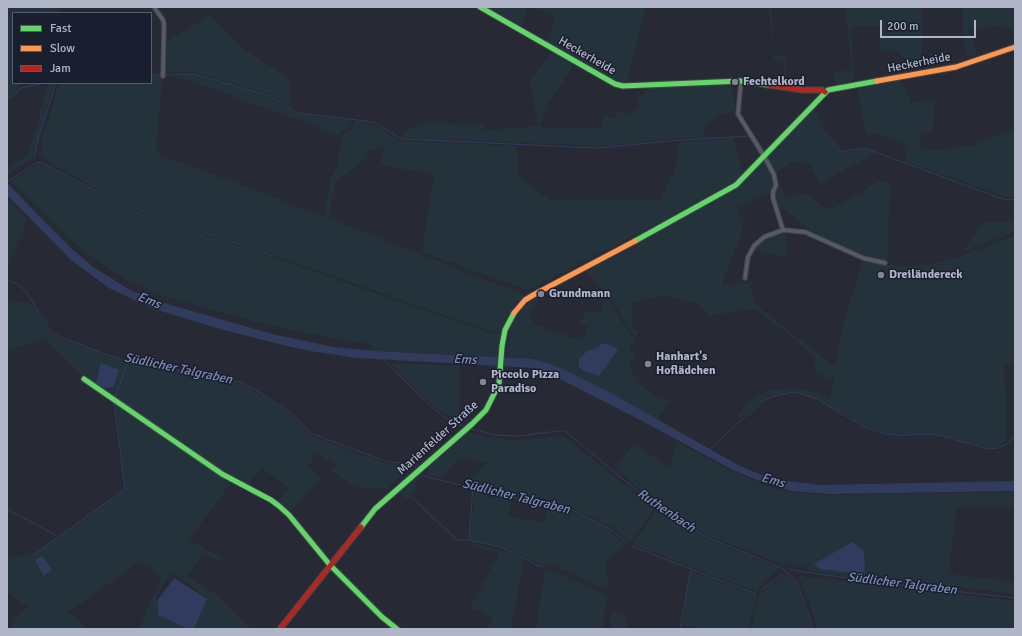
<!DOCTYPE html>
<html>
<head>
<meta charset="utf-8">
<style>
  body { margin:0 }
  #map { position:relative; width:1022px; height:636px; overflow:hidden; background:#272a35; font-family:Signika,sans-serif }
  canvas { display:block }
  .frame { position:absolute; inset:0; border:8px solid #b0b5c7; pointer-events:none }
  .legend { position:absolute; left:12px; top:12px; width:140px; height:72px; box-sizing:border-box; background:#1a1f30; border:1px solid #565b6c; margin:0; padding:5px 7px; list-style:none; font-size:12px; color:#b0b5c7 }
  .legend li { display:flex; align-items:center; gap:8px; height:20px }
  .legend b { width:20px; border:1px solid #565b6c }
  .scale { position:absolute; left:880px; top:20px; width:96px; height:18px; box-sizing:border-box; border:2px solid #b0b5c7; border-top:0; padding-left:5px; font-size:12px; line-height:14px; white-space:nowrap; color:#b0b5c7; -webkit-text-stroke:3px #1a1f30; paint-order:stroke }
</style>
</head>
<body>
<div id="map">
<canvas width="1022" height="636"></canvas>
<div class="frame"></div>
<ul class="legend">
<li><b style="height:5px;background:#63d668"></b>Fast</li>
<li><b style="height:5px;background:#ff974d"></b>Slow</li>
<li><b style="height:5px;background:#b3261e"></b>Jam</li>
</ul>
<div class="scale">200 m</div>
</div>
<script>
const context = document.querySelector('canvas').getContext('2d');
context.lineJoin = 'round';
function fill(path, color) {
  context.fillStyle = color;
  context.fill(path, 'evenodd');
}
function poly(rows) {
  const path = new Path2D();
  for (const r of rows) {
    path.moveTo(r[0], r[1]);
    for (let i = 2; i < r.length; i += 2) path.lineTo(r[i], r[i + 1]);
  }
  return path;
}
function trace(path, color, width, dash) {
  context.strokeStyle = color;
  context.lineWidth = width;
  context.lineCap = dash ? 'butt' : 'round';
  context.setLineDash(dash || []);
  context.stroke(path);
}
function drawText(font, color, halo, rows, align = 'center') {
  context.font = font + ' Signika,sans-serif';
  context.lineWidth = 3;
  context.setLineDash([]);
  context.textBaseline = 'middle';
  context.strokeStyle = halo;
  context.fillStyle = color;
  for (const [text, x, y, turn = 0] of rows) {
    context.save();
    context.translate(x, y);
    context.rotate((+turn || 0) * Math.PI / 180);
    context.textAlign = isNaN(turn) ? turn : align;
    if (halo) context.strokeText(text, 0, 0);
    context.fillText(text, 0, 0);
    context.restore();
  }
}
fill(poly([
  [7,7,55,7,61,13,13,13,13,83,22,83,10,97,7,97],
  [484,7,526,7,522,28],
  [533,7,646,7,627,82,617,82,546,42,556,16],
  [769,7,771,7,774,54,786,57,786,84,803,87,805,89,784,85,784,61,774,60],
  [845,7,922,7,923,38,920,68,904,72,905,58,897,52,879,51,880,26,851,26,854,78,852,80,837,85,834,72,852,70],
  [963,7,1015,7,1015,30,1001,26,969,30,977,54,968,57,963,39],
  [209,15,245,50,289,78,290,106,270,94,193,72,166,73,167,42],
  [553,50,575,63,550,101,539,127,601,128,604,116,614,119,618,110,630,116,639,105,637,100,649,87,731,84,736,110,717,117,704,126,705,137,680,138,602,146,402,138,404,132,424,123,484,125,484,130,538,126,530,81],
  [194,75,270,97,298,114,352,121,350,126,346,129,342,128,343,130,339,135,177,76],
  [151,76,162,76,162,80,156,149,162,158,163,156,256,190,525,295,516,303,507,316,501,329,497,357,374,351,371,344,336,339,272,326,166,297,128,281,85,252,68,237,12,181,38,164,44,164,116,203,493,334,493,332,116,200,41,157,42,139,59,83,151,83],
  [900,79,912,103,936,99,932,132,921,132,919,148,933,150,975,145,1015,128,1015,197,1009,198,904,161,908,146,874,133,867,136,857,89,859,86],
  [48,83,54,83,32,158,7,175,7,168,29,154],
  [814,107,823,129,818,128,794,136,788,134],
  [355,121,372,124,401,141,517,146,518,176,549,200,660,200,675,170,679,142,733,138,743,172,733,183,708,198,528,290,422,252,434,174,380,165,384,147,368,150,362,162,335,182,329,216,324,214,332,177,336,169,342,136,344,133,351,130],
  [819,130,823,133,843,154,863,149,876,153,820,183,810,165,791,162,775,175,767,157,787,136,791,138,794,138],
  [763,162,766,163,773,176,774,183,774,187,771,192,736,209,744,227,721,285,749,283,756,303,762,310,817,353,835,366,845,318,863,259,887,265,906,266,928,265,964,255,1015,236,1015,363,1004,364,1007,441,997,447,988,448,944,435,930,433,884,433,864,425,817,398,793,391,774,395,761,400,739,419,737,416,751,400,769,391,793,388,816,392,830,400,834,379,816,374,814,356,757,309,709,315,701,305,664,296,632,302,633,329,639,332,636,337,633,334,614,304,585,269,708,204,737,187],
  [879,181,890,182,887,261,864,256,810,233,811,230,785,210,778,210,775,205,774,194,778,187,782,188,786,198,807,193,815,201,831,210],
  [7,199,28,220,7,265],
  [984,221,1015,221,1015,231,963,252],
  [778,233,787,233,785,257,754,250,758,244,764,239],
  [580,271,583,273,555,288,545,296,546,290],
  [535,297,539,299,529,315,536,325,582,341,588,327,580,323,586,311,600,312,606,299,611,304,629,333,635,339,628,349,635,355,629,365,638,383,654,395,669,400,658,420,618,397,506,357,509,331,514,320,523,307],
  [603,343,616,347,587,351,596,348],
  [7,300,33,305,49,331,57,337,115,359,240,384,268,399,288,412,305,431,314,437,381,462,411,467,388,488,369,489,352,484,332,472,337,465,317,453,307,467,322,477,289,513,277,502,289,488,270,474,261,468,248,486,233,479,84,377,44,338,7,351],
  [390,363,460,366,459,416,456,421,445,414,432,404],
  [115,402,232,481,189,540,223,558,221,560,203,554,187,577,213,592,252,629,194,629,207,599,173,572,165,581,155,599,158,600,158,615,188,629,139,629,159,583,162,579,152,570,153,567,150,565,149,568,141,561,68,612,74,616,88,629,11,629,13,619,28,607,7,592,7,557,33,555,126,489],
  [42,556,52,569,46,574],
  [468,432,491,438,515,441,559,436,565,437,654,509,630,542,612,527,573,508,464,484,488,462,459,459,439,478,428,475,427,467],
  [677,442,733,472,769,487,792,492,825,495,1015,492,1015,507,957,508,948,574,1015,582,1015,594,946,585,946,588,810,571,802,566,784,563,783,565,778,563,702,533,671,509,655,503,615,468,634,444,670,468],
  [419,473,423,476,415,484,416,489,410,497,406,499,398,492],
  [475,490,512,498,508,516,544,523,547,506,573,512,608,529,626,545,610,556,607,560,606,565,608,586,606,589,546,563,545,566,537,563,514,550,498,545,470,539],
  [658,509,669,512,701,536,779,569,761,584,757,592,632,544],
  [472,544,497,549,524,558,511,629,488,629,493,618,479,610,470,608,499,553,472,546],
  [545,568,607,595,602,629,536,629],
  [691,571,757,596,749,629,712,629,682,626],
  [787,574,795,582,798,588,811,629,751,629,760,593],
  [800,576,1015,601,1015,629,818,629,804,587,799,578],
  [611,612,627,617,626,629,610,629]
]), '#24333b');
fill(poly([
  [7,183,72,249,93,267,130,290,157,301,272,334,334,347,374,351,532,359,550,364,563,369,618,397,738,465,759,474,781,480,820,485,1015,481,1015,491,828,494,792,491,769,485,733,470,644,422,546,372,535,368,358,358,316,352,287,346,220,329,151,308,109,288,71,260,7,195],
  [603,343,610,345,618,349,599,376,584,371,579,367,579,359,587,351,596,348],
  [101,363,119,370,113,387,105,388,96,383],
  [852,542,864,551,865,574,820,569,814,564],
  [42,556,52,569,44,576,35,560],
  [174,578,207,599,194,629,188,629,158,615,158,600]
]), '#313b5d');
trace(poly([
  [151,75,161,75],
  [166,75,193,74,270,96,298,113,373,122,402,139,598,148,680,140,749,136],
  [7,98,12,97,21,88,40,84],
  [788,135,794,137,819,129,823,131,842,152,864,148,1003,199,1008,200,1015,199],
  [34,158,38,139,56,83],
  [7,182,36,163,40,162,43,163,115,201,273,256],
  [7,280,19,285,27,293,50,330,58,336,110,356,133,362,240,382,257,391,290,412,307,430,315,435,382,460],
  [381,358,430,405,444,417,463,426],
  [115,397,128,362],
  [471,429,495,435,519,436,558,431,565,431,653,504,668,510,702,535,781,568,788,573,797,582,813,629],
  [710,449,762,401,775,396,793,392,799,393,817,399,863,426,884,434,901,435,931,434,943,436,988,449,998,448,1009,443,1015,436],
  [386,461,412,465,415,467],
  [420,473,424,476,497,494,570,509,610,529,628,544],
  [473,488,469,540,497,546,514,552,536,565,544,567],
  [411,497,457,540,468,540],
  [7,509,57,536],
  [363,519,373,507,392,490],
  [631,546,756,594],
  [33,555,125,489,114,402],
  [790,569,798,571,891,584,1015,598],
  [761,590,783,574],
  [680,629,691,569]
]), '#313b5d', 1);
const street = poly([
  [154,7,163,20,164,24,163,76],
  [741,81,738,114,764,156,774,175,776,185,773,192,773,198,783,230],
  [745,278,748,257,754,246,764,237,783,230,805,232,863,258,885,263]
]);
const fast = poly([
  [480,7,615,84,623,86,741,81,768,85],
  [635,241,736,185,828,90,877,81],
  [84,379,222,474,271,500,279,506,289,515,330,565,382,617,397,629],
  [361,527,375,509,472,424,486,410,499,384,502,346,505,330,514,313]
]);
const slow = poly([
  [877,81,956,67,1015,47],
  [514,313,525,300,535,294,635,241]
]);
const jam = poly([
  [768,85,803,90,822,90,825,92],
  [280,629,361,527]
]);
trace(street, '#43464e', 5.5);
trace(fast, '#43464e', 7);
trace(slow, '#43464e', 7);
trace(jam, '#43464e', 7);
trace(street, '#575a63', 3.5);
trace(fast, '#63d668', 5);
trace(slow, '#ff974d', 5);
trace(jam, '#b3261e', 5);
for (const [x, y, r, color] of [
  [735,82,4,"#808494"],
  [881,275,4,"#808494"],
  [541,294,4,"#808494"],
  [648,364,4,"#808494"],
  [483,382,4,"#808494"]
]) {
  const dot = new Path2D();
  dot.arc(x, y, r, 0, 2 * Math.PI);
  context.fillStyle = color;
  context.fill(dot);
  trace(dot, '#1a1f30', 1.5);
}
drawText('12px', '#b0b5c7', '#1a1f30', [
  ["Heckerheide",587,56,30],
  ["Heckerheide",919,63,-11],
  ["Marienfelder Straße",438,438,-42]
]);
drawText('bold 12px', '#b0b5c7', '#1a1f30', [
  ["Fechtelkord",743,82],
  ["Dreiländereck",889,275],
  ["Grundmann",549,294],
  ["Hanhart's",656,357],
  ["Hoflädchen",656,371],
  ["Piccolo Pizza",491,375],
  ["Paradiso",491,389]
], 'left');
drawText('italic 13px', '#7e8bb4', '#1a1f30', [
  ["Ems",149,301,22],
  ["Ems",465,360,3],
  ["Südlicher Talgraben",178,369,12],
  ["Ems",773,481,16],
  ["Südlicher Talgraben",516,497,14],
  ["Ruthenbach",666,511,34],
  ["Südlicher Talgraben",902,584,7]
]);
</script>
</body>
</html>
